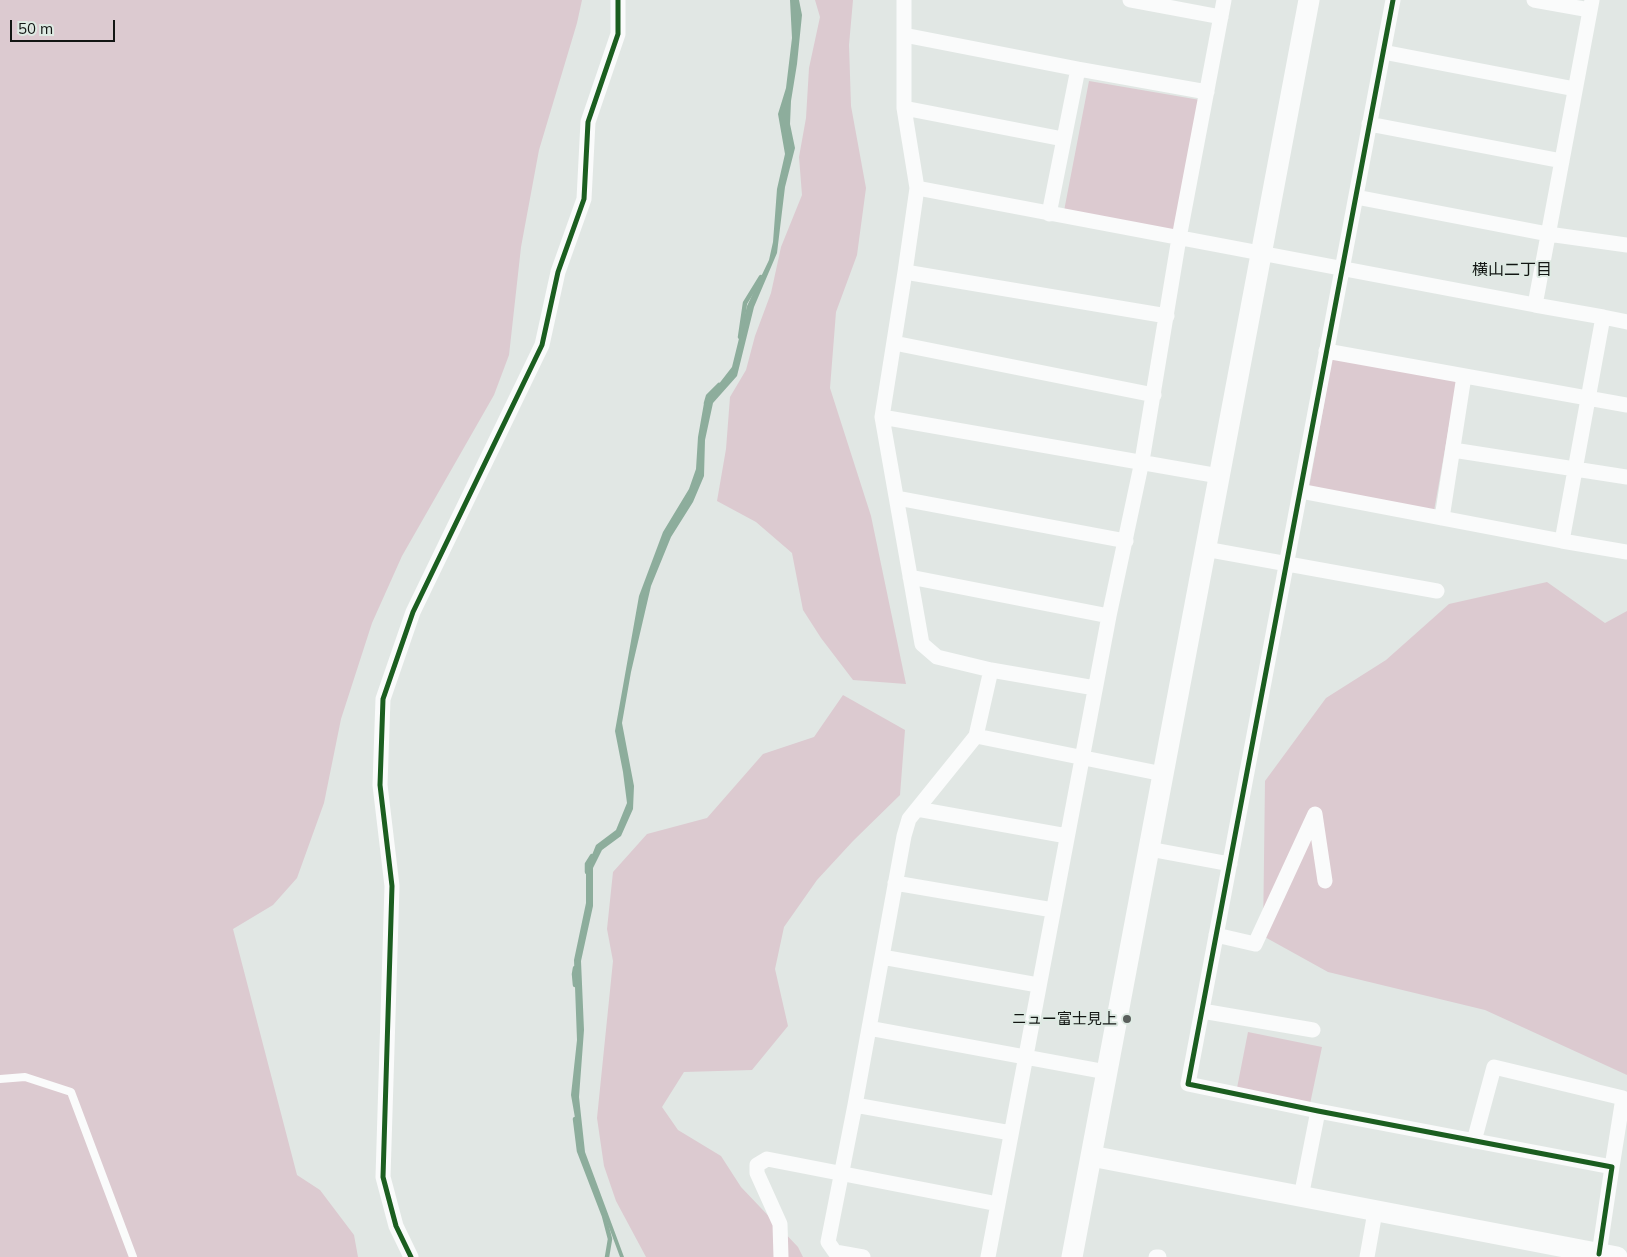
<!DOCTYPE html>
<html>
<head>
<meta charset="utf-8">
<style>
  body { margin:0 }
  #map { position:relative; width:1627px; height:1257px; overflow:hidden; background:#e1e7e4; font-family:Mulish,sans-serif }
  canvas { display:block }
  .scale { position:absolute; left:10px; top:20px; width:105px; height:22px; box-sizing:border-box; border:2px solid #121613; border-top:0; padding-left:6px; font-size:15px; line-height:18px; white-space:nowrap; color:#121613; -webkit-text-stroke:4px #deeae3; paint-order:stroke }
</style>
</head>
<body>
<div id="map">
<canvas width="1627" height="1257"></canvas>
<div class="scale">50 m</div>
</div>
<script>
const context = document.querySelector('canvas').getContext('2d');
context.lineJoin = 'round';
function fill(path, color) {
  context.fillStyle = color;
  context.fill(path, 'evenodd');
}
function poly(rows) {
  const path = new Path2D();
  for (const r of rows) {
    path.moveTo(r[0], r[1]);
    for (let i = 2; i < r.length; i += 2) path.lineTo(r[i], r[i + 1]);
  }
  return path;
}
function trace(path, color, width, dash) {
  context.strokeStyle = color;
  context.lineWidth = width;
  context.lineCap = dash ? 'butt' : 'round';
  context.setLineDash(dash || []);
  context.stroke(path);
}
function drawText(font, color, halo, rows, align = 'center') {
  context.font = font + ' Mulish,"Noto Sans JP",sans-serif';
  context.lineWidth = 4;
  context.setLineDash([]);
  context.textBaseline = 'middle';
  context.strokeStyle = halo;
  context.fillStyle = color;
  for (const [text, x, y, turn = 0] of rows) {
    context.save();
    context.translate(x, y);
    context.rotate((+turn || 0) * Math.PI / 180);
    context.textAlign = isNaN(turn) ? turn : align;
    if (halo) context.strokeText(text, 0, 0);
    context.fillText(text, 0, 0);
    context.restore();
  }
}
fill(poly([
  [0,0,582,0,577,23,539,150,521,247,509,355,494,395,402,556,372,623,341,719,324,803,297,878,273,905,233,929,297,1175,320,1190,354,1235,358,1257,0,1257],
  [815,0,853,0,849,45,851,106,866,188,857,255,836,312,830,388,871,516,906,684,853,680,821,638,803,610,792,553,756,522,717,501,726,449,730,397,746,370,755,336,771,293,781,247,802,195,799,157,806,118,809,68,820,17],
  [1089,81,1200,100,1176,232,1064,211],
  [1332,359,1457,381,1434,511,1309,488],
  [1547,582,1605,623,1627,611,1627,1075,1485,1010,1328,972,1263,936,1265,781,1326,698,1386,660,1449,604],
  [843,695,905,730,900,795,853,841,817,880,784,927,775,969,788,1026,752,1070,684,1072,662,1107,678,1130,721,1156,741,1187,798,1247,803,1257,646,1257,616,1201,604,1166,597,1118,613,961,607,929,613,872,647,834,707,818,763,754,814,737],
  [1248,1032,1322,1047,1310,1104,1237,1088]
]), '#dccad0');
fill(poly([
  [790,0,799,0,802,15,797,64,791,101,790,124,795,148,785,187,777,253,754,307,737,376,713,403,705,440,704,476,693,502,671,537,651,586,631,672,622,723,634,786,633,809,621,836,602,850,593,868,593,906,581,961,584,1030,579,1097,585,1152,624,1257,620,1257,581,1152,571,1095,577,1040,574,960,586,903,586,870,596,845,616,830,627,803,623,772,615,731,639,596,663,532,689,489,696,469,698,437,704,403,732,367,747,306,769,260,773,242,777,189,785,154,778,114,786,88,792,38]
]), '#8dad9c');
trace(poly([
  [740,337,745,303,761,277],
  [706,403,708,396,719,385],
  [587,872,587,864,592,856],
  [575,985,574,974,575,968],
  [575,1119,579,1151,604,1216,610,1239,607,1257]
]), '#8dad9c', 4.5);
trace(poly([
  [0,1079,25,1077,71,1092,133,1257]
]), '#fafbfb', 8);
trace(poly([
  [904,0,904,108,917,188,905,272,882,417,922,644,937,657,991,670,1095,688],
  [1130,0,1221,17],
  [1393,0,1188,1084,1318,1111,1612,1167,1599,1254],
  [1534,0,1590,10],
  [904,35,1078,69,1207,92],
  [1383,52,1575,89],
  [904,108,1063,139],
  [1369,124,1562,161],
  [917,188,1535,305],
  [1356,197,1548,234,1627,245],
  [1049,214,1078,69],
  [905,272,1167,316],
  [1603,317,1627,322],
  [894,343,1154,395],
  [1326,351,1627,405],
  [882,417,1219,476],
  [1453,450,1627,477],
  [1300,491,1562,541,1603,317,1535,305,1592,0],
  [897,498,1126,541],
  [1442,518,1464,376],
  [1562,541,1627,552],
  [1205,549,1437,591],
  [910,577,1109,616],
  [976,736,1163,774],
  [917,809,1067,836],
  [1149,849,1230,864],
  [895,883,1053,910],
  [1216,935,1255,944,1315,814,1325,881],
  [882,957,1038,985],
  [1202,1011,1313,1030],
  [869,1028,1107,1072],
  [855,1105,1011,1133],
  [1474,1141,1494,1067,1623,1098,1612,1167],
  [1301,1197,1318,1111],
  [411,1257,396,1226,383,1177,392,886,380,785,383,699,413,612,542,345,558,272,584,199,588,122,618,34,618,0],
  [781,1257,780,1224,757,1173,757,1165,767,1159,998,1204],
  [863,1257,835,1252,828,1242,855,1105,904,836,909,819,976,736,991,670],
  [988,1257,1109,616,1142,461,1179,238,1224,0],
  [1156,1257,1159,1257],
  [1367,1257,1375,1212]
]), '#fafbfb', 15);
trace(poly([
  [1091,1156,1617,1257],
  [1072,1257,1309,0]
]), '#fafbfb', 21);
trace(poly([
  [1393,0,1188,1084,1318,1111,1612,1167,1599,1254],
  [411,1257,396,1226,383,1177,392,886,380,785,383,699,413,612,542,345,558,272,584,199,588,122,618,34,618,0]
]), '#1b5e20', 5);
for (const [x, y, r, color] of [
  [1127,1019,5,"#5a5f5c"]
]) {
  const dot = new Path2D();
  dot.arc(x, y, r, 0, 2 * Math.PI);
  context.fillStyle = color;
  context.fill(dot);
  trace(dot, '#deeae3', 2);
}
drawText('15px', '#121613', '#deeae3', [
  ["ニュー富士見上",1117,1019]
], 'right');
drawText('16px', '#121613', '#deeae3', [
  ["横山二丁目",1512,270]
]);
</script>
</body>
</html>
